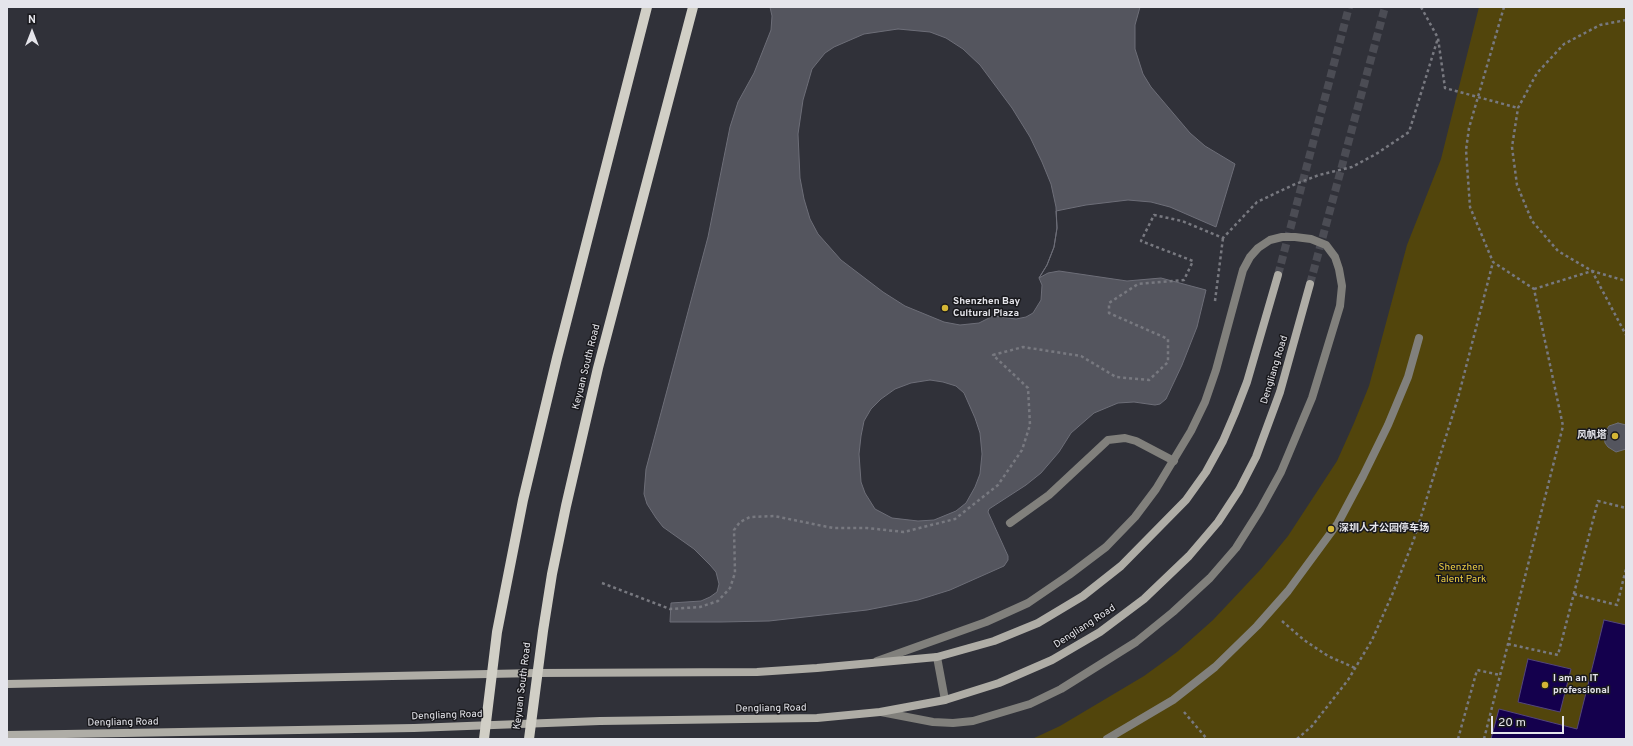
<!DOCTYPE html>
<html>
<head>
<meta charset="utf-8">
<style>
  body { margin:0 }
  #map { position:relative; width:1633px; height:746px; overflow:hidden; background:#303139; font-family:Overpass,sans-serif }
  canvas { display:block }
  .frame { position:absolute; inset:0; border:8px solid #e5e5eb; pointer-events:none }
  .north { position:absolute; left:12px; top:12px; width:40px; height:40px; -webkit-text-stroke:3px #19191d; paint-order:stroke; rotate:0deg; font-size:11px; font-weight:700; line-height:16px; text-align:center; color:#e5e5eb }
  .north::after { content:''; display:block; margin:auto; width:14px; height:18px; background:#e5e5eb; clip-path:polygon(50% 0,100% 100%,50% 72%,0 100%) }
  .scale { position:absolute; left:1491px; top:716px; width:73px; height:18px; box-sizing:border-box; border:2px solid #e5e5eb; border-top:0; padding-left:5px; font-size:12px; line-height:14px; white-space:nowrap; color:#e5e5eb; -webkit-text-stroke:3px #19191d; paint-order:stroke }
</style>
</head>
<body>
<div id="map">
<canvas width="1633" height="746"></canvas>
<div class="frame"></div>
<div class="north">N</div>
<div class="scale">20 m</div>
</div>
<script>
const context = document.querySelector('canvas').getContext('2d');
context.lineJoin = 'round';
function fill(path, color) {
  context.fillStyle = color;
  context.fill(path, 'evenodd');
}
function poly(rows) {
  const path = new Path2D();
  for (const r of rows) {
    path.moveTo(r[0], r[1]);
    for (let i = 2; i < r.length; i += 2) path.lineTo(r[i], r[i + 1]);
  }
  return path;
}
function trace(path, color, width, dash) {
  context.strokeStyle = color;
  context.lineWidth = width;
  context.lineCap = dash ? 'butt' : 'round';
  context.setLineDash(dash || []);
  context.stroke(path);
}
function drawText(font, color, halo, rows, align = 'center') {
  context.font = font + ' Overpass,"Noto Sans SC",sans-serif';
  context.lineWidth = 3;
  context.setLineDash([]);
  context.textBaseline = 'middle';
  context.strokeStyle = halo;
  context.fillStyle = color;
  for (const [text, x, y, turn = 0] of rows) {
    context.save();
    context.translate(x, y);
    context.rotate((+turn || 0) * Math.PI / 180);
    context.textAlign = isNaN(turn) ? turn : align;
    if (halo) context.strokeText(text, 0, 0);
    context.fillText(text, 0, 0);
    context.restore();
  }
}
fill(poly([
  [1479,7,1626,7,1626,739,1032,739,1060,726,1144,676,1177,652,1213,620,1261,569,1288,536,1337,461,1354,423,1369,386,1407,245,1441,159]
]), '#52450c');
const water = poly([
  [1604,620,1626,625,1626,739,1491,739,1499,709,1577,729,1604,620],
  [1528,659,1571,669,1560,712,1518,702,1528,659]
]);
fill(water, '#14004d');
trace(water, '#53457c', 1);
const building = poly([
  [770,7,1140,7,1135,25,1135,49,1143,74,1151,87,1190,133,1205,146,1235,164,1216,227,1170,207,1151,202,1128,200,1086,205,1056,211,1057,228,1054,247,1047,265,1039,278,1048,273,1059,271,1127,281,1161,278,1206,290,1197,327,1182,365,1166,399,1160,404,1155,405,1134,402,1118,403,1094,413,1071,433,1059,452,1041,473,1026,485,989,509,988,512,1008,556,1008,560,1004,566,950,590,918,600,867,610,769,621,721,622,670,622,671,603,701,601,710,597,717,592,719,584,716,572,710,565,694,549,663,527,656,518,647,504,644,494,646,469,708,237,730,127,738,102,754,73,771,30,772,16,770,7],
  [898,29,930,32,946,38,963,49,980,65,1012,108,1030,137,1042,162,1051,184,1056,207,1057,228,1054,247,1047,265,1039,278,1042,285,1041,300,1033,313,1026,317,1016,319,993,316,979,323,960,325,944,322,905,306,883,292,841,260,818,234,810,219,804,199,800,178,798,134,803,100,812,69,825,53,834,47,864,34,898,29],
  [930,380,943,382,956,386,964,393,975,418,980,433,982,454,980,474,975,487,966,503,956,511,934,520,918,521,892,518,875,509,865,493,861,482,859,454,861,436,864,421,871,409,881,399,895,389,911,383,930,380],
  [1618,423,1626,425,1626,449,1616,452,1608,447,1605,443,1604,434,1609,426,1618,423]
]);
fill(building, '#54555e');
trace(building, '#6d6e78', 1);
trace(poly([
  [1278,275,1349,7],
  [1310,284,1385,7]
]), '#4b4c54', 8, [8, 4]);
trace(poly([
  [1421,7,1438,38,1445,88,1518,108],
  [1626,20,1600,25,1564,44,1537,73,1518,108,1512,147,1517,185,1532,221,1558,251,1592,271,1626,281],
  [1534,289,1592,271,1626,335],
  [1215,301,1223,238],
  [602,583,670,609,700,607,718,601,730,588,735,573,734,530,740,522,750,517,774,516,833,528,867,528,904,532,955,519,998,485,1022,450,1030,425,1028,388,993,355,1023,347,1081,356,1116,377,1149,380,1168,362,1168,339,1109,313,1109,303,1138,284,1184,280,1193,261,1141,241,1154,215,1182,221,1223,238,1257,202,1293,185,1319,175,1352,167,1376,154,1409,132,1438,38],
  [1574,594,1617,605,1626,569],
  [1282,621,1304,640,1328,656,1355,668],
  [1508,644,1558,655,1598,501,1626,508],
  [1184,712,1207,739],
  [1297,739,1312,726,1348,680,1372,640,1392,595,1414,539,1458,398,1493,262],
  [1458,739,1477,670,1500,675],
  [1484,739,1563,426,1534,289,1493,262,1470,207,1466,150,1469,128,1504,7]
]), '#787980', 2.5, [3, 3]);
trace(poly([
  [1010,523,1049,495,1108,440,1125,438,1136,441,1174,461],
  [1107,739,1173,700,1215,667,1257,626,1288,591,1338,523,1363,476,1388,425,1408,377,1419,338]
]), '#81807c', 8);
trace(poly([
  [937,657,945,700],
  [877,661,986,622,1028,603,1069,575,1106,547,1135,517,1156,489,1191,431,1205,402,1216,370,1243,270,1250,257,1258,248,1270,240,1282,237,1295,237,1311,239,1326,245,1335,257,1339,269,1342,286,1340,306,1312,398,1281,472,1260,510,1236,548,1210,578,1173,612,1136,642,1061,689,1030,704,973,721,953,723,933,722,881,712]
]), '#81807c', 8);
trace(poly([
  [7,684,537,673,757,672,817,668,937,657,994,641,1038,623,1083,596,1121,566,1186,500,1206,472,1223,441,1235,413,1247,382,1278,275],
  [7,735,414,728,600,721,817,718,880,712,945,700,999,683,1052,660,1100,632,1144,599,1189,556,1218,522,1239,490,1256,457,1280,392,1310,284]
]), '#afada6', 8);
trace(poly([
  [484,739,497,632,523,500,557,358,647,7],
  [529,739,543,631,552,574,566,506,598,368,693,7]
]), '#d1cfc6', 10);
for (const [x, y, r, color] of [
  [945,308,4,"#d4b635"],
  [1615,436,4,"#d4b635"],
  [1331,529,4,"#d4b635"],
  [1545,685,4,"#d4b635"]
]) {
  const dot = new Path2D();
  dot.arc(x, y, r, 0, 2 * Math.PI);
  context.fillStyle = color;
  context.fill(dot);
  trace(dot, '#19191d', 1.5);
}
drawText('bold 10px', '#e5e5eb', '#19191d', [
  ["Shenzhen Bay",953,302],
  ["Cultural Plaza",953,314],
  ["风帆塔",1607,436,"right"],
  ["深圳人才公园停车场",1339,529],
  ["I am an IT",1553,679],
  ["professional",1553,691]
], 'left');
drawText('10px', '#e5e5eb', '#19191d', [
  ["Keyuan South Road",587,367,-76],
  ["Dengliang Road",1275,370,-73],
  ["Dengliang Road",1085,627,-33],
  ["Keyuan South Road",523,686,-83],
  ["Dengliang Road",771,709,-1],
  ["Dengliang Road",447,716,-2],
  ["Dengliang Road",123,723,-1]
]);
drawText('10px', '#f0cf42', '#19191d', [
  ["Shenzhen",1461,568],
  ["Talent Park",1461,580]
]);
</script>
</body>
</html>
